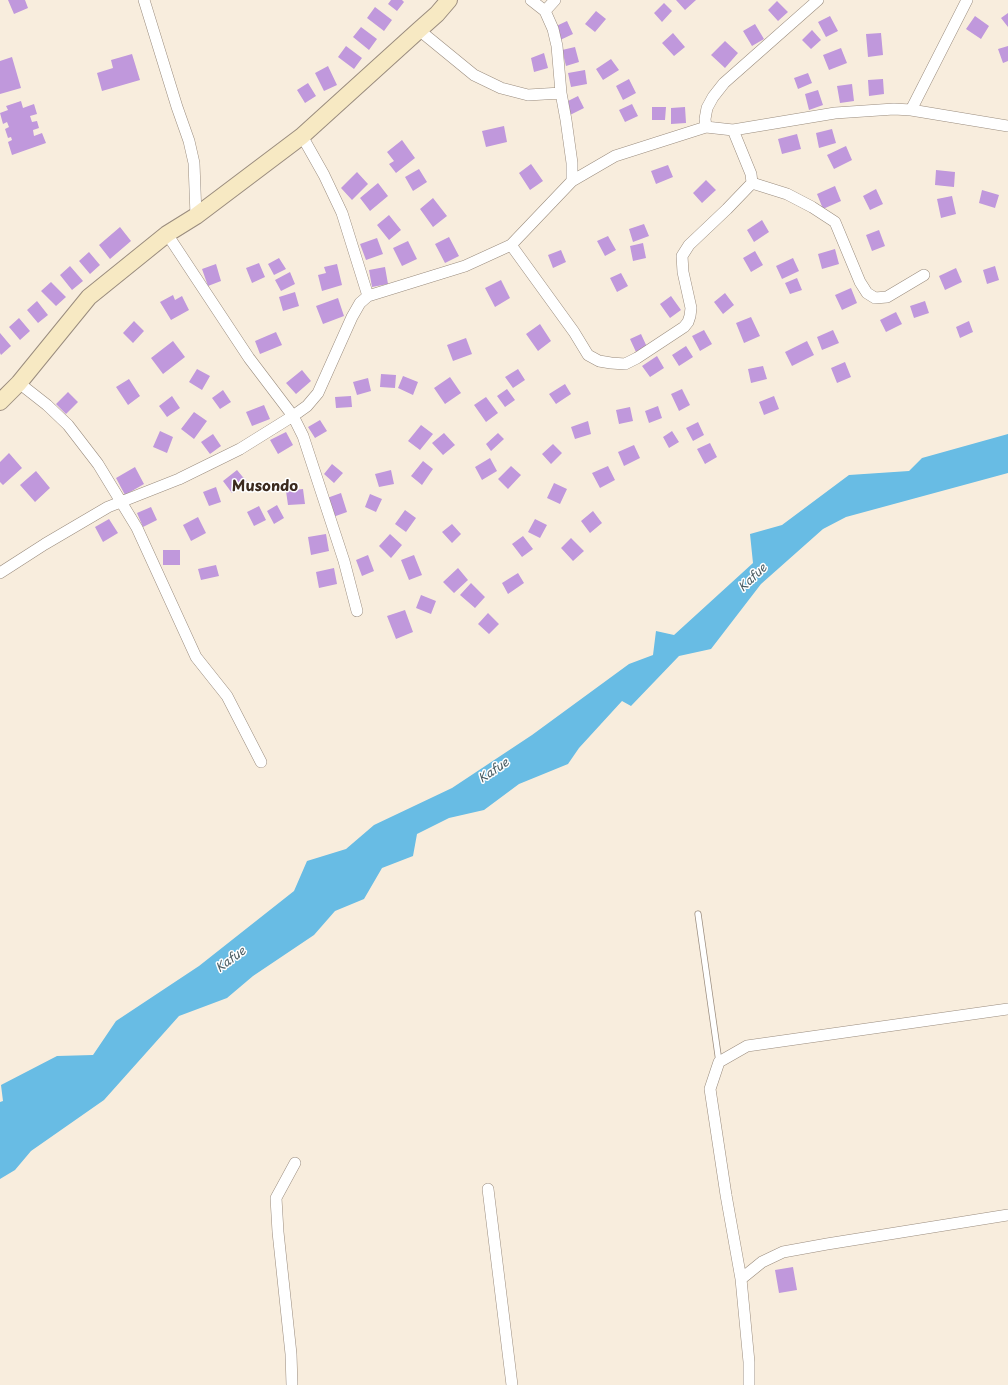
<!DOCTYPE html>
<html>
<head>
<meta charset="utf-8">
<style>
  body { margin:0 }
  canvas { display:block; background:#f8eddd }
</style>
</head>
<body>
<canvas width="1008" height="1385"></canvas>
<script>
const context = document.querySelector('canvas').getContext('2d');
context.lineJoin = 'round';
function fill(path, color) {
  context.fillStyle = color;
  context.fill(path, 'evenodd');
}
function poly(rows) {
  const path = new Path2D();
  for (const r of rows) {
    path.moveTo(r[0], r[1]);
    for (let i = 2; i < r.length; i += 2) path.lineTo(r[i], r[i + 1]);
  }
  return path;
}
function trace(path, color, width, dash) {
  context.strokeStyle = color;
  context.lineWidth = width;
  context.lineCap = dash ? 'butt' : 'round';
  context.setLineDash(dash || []);
  context.stroke(path);
}
function drawText(font, color, halo, rows, align = 'center') {
  context.font = font + ' "Playpen Sans",sans-serif';
  context.lineWidth = 3;
  context.setLineDash([]);
  context.textBaseline = 'middle';
  context.strokeStyle = halo;
  context.fillStyle = color;
  for (const [text, x, y, turn = 0] of rows) {
    context.save();
    context.translate(x, y);
    context.rotate((+turn || 0) * Math.PI / 180);
    context.textAlign = isNaN(turn) ? turn : align;
    if (halo) context.strokeText(text, 0, 0);
    context.fillText(text, 0, 0);
    context.restore();
  }
}
fill(poly([
  [1008,434,1008,473,846,517,823,529,761,584,711,649,679,656,631,706,622,701,579,748,568,764,519,784,484,810,449,818,417,834,413,856,382,868,364,899,335,911,314,935,253,976,227,998,179,1016,104,1100,31,1151,15,1170,0,1179,0,1102,3,1101,1,1085,57,1056,93,1055,116,1021,199,966,294,891,307,861,346,849,374,825,452,788,532,735,629,664,653,655,656,631,674,635,753,563,750,534,782,525,849,475,909,471,922,458]
]), '#68bce4');
fill(poly([
  [8,0,25,0,28,8,14,14],
  [391,0,402,0,404,2,397,11,388,4],
  [676,0,696,0,685,10],
  [777,1,788,12,778,21,768,10],
  [664,3,672,11,662,22,654,13],
  [375,7,392,20,384,31,367,18],
  [596,11,606,19,595,32,585,24],
  [1008,13,1008,27,1001,18],
  [830,16,838,31,826,37,818,22],
  [975,16,989,26,981,39,966,29],
  [567,21,573,34,558,41,552,28],
  [755,24,764,39,752,46,743,31],
  [361,27,377,39,369,50,353,37],
  [812,30,821,40,811,49,802,40],
  [673,33,685,47,674,56,662,43],
  [881,33,883,55,868,57,866,34],
  [725,41,738,53,725,68,711,55],
  [346,46,362,58,354,69,338,57],
  [1008,46,1008,61,1003,63,998,49],
  [575,47,579,62,566,66,562,50],
  [841,48,847,63,829,70,823,55],
  [544,53,548,68,534,72,531,58],
  [132,54,140,80,102,91,97,73,113,68,111,60],
  [12,57,21,88,0,94,0,61],
  [611,59,619,70,603,80,596,69],
  [328,66,337,85,324,91,315,73],
  [585,70,587,84,571,87,568,73],
  [808,73,812,83,798,89,794,78],
  [629,79,636,93,623,100,616,86],
  [883,79,884,94,869,96,868,80],
  [308,83,316,96,305,103,297,90],
  [852,84,854,101,840,103,837,86],
  [818,90,823,105,809,110,805,94],
  [578,96,584,108,570,115,564,103],
  [21,101,23,108,34,104,37,114,30,116,32,122,37,121,39,128,33,130,34,136,42,133,46,143,12,155,8,142,12,140,11,137,8,138,5,129,9,127,7,122,3,124,0,113,8,110,6,106],
  [632,104,638,116,625,122,619,110],
  [652,107,666,107,665,120,652,120],
  [685,107,686,123,671,124,671,108],
  [504,126,507,142,486,147,482,131],
  [832,129,836,143,819,148,816,133],
  [797,134,801,149,782,154,778,139],
  [402,140,415,158,396,173,389,164,394,161,387,152],
  [846,146,852,160,834,169,827,155],
  [531,164,543,181,530,190,519,173],
  [668,165,673,177,656,184,651,171],
  [419,169,427,182,413,191,405,177],
  [936,170,955,172,954,187,935,185],
  [357,172,368,184,352,200,341,188],
  [706,180,716,190,702,203,693,193],
  [378,183,388,196,370,211,360,198],
  [835,186,841,201,823,209,817,194],
  [876,189,883,204,870,210,863,196],
  [982,190,999,195,995,208,979,203],
  [952,196,956,214,941,218,937,199],
  [433,198,447,216,433,227,420,209],
  [389,215,401,230,389,240,377,225],
  [762,220,769,232,754,242,747,230],
  [644,224,649,236,633,242,629,229],
  [120,227,131,241,110,259,99,245],
  [879,230,885,246,872,251,866,235],
  [608,236,616,250,605,256,597,241],
  [449,237,459,256,445,263,435,244],
  [377,238,383,254,366,260,360,244],
  [408,241,417,259,402,266,393,248],
  [643,243,646,258,633,261,630,246],
  [835,249,839,264,822,269,818,254],
  [561,250,566,262,553,268,548,255],
  [755,251,763,265,751,272,743,258],
  [89,252,100,265,90,274,79,261],
  [279,258,286,269,274,275,268,264],
  [793,258,799,271,782,279,776,266],
  [259,263,265,277,252,283,246,268],
  [216,264,221,281,208,286,202,269],
  [337,264,342,285,322,291,318,275,326,273,324,267],
  [70,266,83,281,72,290,60,275],
  [995,266,999,280,987,284,983,270],
  [385,267,388,284,372,287,369,270],
  [956,268,962,282,945,290,939,276],
  [290,272,295,284,281,291,275,280],
  [621,273,628,286,617,292,610,278],
  [797,278,802,290,790,294,785,283],
  [501,280,510,298,495,307,485,288],
  [51,282,66,297,56,306,41,291],
  [851,288,857,303,842,310,835,295],
  [295,292,299,306,283,311,279,297],
  [725,293,734,305,723,314,714,302],
  [173,295,175,300,182,296,189,310,171,320,160,302],
  [671,296,681,310,670,318,660,304],
  [338,298,344,316,323,324,316,306],
  [37,301,48,315,38,323,27,310],
  [925,301,929,313,914,318,910,306],
  [896,312,902,324,886,332,880,320],
  [751,317,760,336,744,343,736,323],
  [19,318,30,331,20,340,9,327],
  [134,321,144,331,133,343,123,333],
  [969,321,973,332,960,338,956,327],
  [540,324,551,341,538,351,526,334],
  [704,330,712,344,700,351,692,336],
  [833,330,839,343,822,350,817,337],
  [276,332,282,345,260,354,255,341],
  [0,333,11,346,1,355,0,353],
  [641,334,647,347,636,352,630,339],
  [466,338,472,354,453,361,447,345],
  [173,341,185,357,163,374,151,358],
  [807,341,814,355,792,366,785,352],
  [686,346,693,357,679,366,672,355],
  [657,356,664,368,650,377,642,366],
  [845,362,851,377,837,383,831,368],
  [763,366,767,379,751,383,748,369],
  [197,369,210,376,202,390,189,382],
  [518,369,525,380,513,388,505,377],
  [302,370,311,381,296,394,286,383],
  [381,374,396,375,395,388,380,387],
  [403,376,418,382,413,395,398,388],
  [450,377,461,393,445,404,434,388],
  [368,378,371,391,357,395,353,382],
  [129,379,140,396,128,405,116,387],
  [565,384,571,394,556,404,549,394],
  [507,389,515,400,505,407,497,396],
  [682,389,690,405,679,411,671,394],
  [223,390,231,402,220,409,212,398],
  [68,392,78,402,66,414,56,404],
  [172,396,180,408,167,417,159,406],
  [351,396,352,407,336,408,335,397],
  [774,396,779,409,764,415,759,402],
  [486,397,498,413,486,422,474,405],
  [264,405,270,419,252,426,246,412],
  [658,406,662,418,649,423,645,411],
  [630,407,633,421,619,424,616,410],
  [194,412,207,421,194,439,181,429],
  [320,420,327,431,315,438,308,427],
  [588,421,591,434,575,439,571,427],
  [698,422,704,435,693,441,686,428],
  [421,425,433,434,420,450,408,441],
  [160,431,173,437,167,453,153,447],
  [672,431,679,442,669,448,663,437],
  [286,432,293,445,278,454,270,440],
  [444,433,455,445,443,455,432,443],
  [498,433,504,439,491,451,486,444],
  [213,434,221,446,210,454,201,442],
  [710,443,717,457,705,464,697,449],
  [553,444,562,453,551,464,542,454],
  [634,445,640,458,624,466,618,452],
  [9,453,22,468,3,485,0,482,0,462],
  [490,458,497,471,482,480,475,467],
  [423,461,433,469,422,485,411,476],
  [332,464,343,473,334,483,324,474],
  [511,466,521,475,508,489,498,479],
  [608,466,615,480,600,488,592,473],
  [135,467,144,484,125,495,116,478],
  [237,470,247,482,232,493,223,481],
  [391,470,394,484,379,487,375,474],
  [36,471,50,488,35,502,20,485],
  [554,483,567,489,560,504,547,498],
  [216,487,221,502,209,506,203,492],
  [303,489,305,504,288,505,286,491],
  [341,493,347,512,333,517,327,498],
  [370,494,382,499,376,512,365,507],
  [277,505,284,518,274,524,267,511],
  [259,506,266,520,254,526,247,512],
  [151,507,157,520,143,527,137,513],
  [405,510,416,518,406,532,395,524],
  [593,511,602,523,590,533,581,521],
  [198,517,206,533,191,541,183,525],
  [109,519,118,533,103,542,95,527],
  [535,519,547,525,540,538,528,532],
  [452,524,461,534,452,543,442,532],
  [326,534,329,551,311,555,308,537],
  [390,534,402,545,391,558,379,546],
  [523,536,533,549,522,557,512,544],
  [571,538,584,551,573,561,561,548],
  [163,550,180,550,180,565,163,565],
  [368,555,374,571,362,576,356,560],
  [414,555,422,575,409,580,401,560],
  [216,565,219,576,201,580,198,569],
  [334,568,337,584,319,588,316,572],
  [458,568,468,580,454,593,443,582],
  [518,573,524,583,508,594,502,583],
  [471,583,485,597,475,608,460,595],
  [421,595,436,601,431,614,416,608],
  [405,610,413,632,396,639,387,616],
  [488,613,499,624,489,634,478,624],
  [793,1267,797,1290,779,1293,775,1270]
]), '#c098dc');
const lane = poly([
  [698,914,719,1062]
]);
const street = poly([
  [144,0,177,107,189,141,194,163,196,216],
  [531,0,545,11,553,29,557,46,561,93,566,120,572,163,572,181,615,156,706,127,733,130,835,113,894,109,911,110,1008,126],
  [545,11,555,0],
  [419,30,474,75,501,88,528,95,561,93],
  [911,110,967,0],
  [706,127,705,119,707,108,713,97,724,83,818,0],
  [752,183,787,194,812,207,835,222,860,282,867,293,875,298,887,297,924,275],
  [167,234,249,358,293,416,303,436,344,561,357,611],
  [511,245,574,332,588,355,599,361,611,363,625,364,637,358,684,327,688,322,690,316,691,308,683,272,682,256,689,245,727,209,752,183,751,174,733,130],
  [368,296,465,266,511,245,572,181],
  [19,383,47,405,68,425,98,464,137,528,196,657,227,696,261,762],
  [0,573,45,544,108,507,179,479,240,449,293,416,307,406,318,393,352,317,360,303,368,296,342,213,324,175,302,136],
  [488,1189,512,1385],
  [741,1279,762,1262,783,1252,827,1244,1008,1215],
  [292,1385,291,1354,278,1232,276,1198,295,1163],
  [749,1385,749,1362,741,1279,726,1195,710,1089,719,1062,747,1046,1008,1009]
]);
const secondary = poly([
  [0,402,19,383,89,297,167,234,196,216,302,136,419,30,437,14,449,0]
]);
trace(lane, '#9a8c7e', 7);
trace(street, '#9a8c7e', 12);
trace(secondary, '#9a8c7e', 18);
trace(lane, '#fff', 5.5);
trace(street, '#fff', 11);
trace(secondary, '#f7e9c3', 16);
drawText('italic 12px', '#4b5d63', '#fff', [
  ["Kafue",753,578,-44],
  ["Kafue",494,771,-34],
  ["Kafue",231,960,-37]
]);
drawText('bold 15px', '#3b2a1e', '#fff', [
  ["Musondo",265,487]
]);
</script>
</body>
</html>
